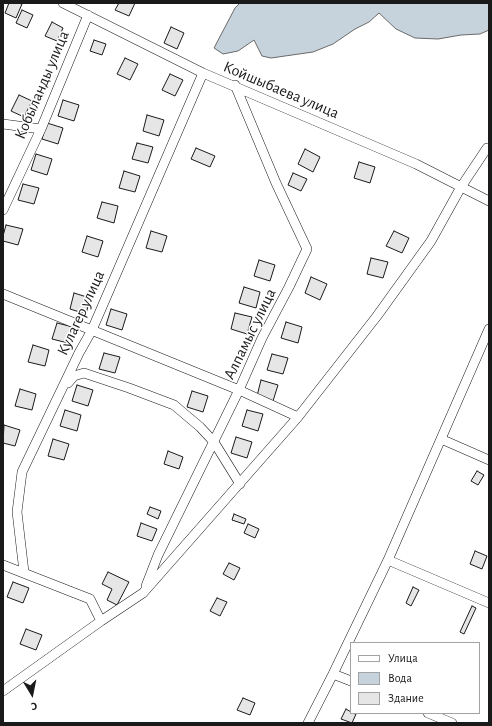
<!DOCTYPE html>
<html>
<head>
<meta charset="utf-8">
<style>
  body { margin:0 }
  #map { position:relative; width:492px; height:726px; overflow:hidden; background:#fff; font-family:"Alegreya Sans",sans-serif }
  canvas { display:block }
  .frame { position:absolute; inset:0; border:4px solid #1a1a1a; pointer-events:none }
  .legend { position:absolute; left:350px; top:642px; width:130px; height:72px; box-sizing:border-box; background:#fff; border:1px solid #a3a3a3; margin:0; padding:5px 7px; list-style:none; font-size:12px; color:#1a1a1a }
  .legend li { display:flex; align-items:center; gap:8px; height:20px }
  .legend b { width:20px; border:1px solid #a3a3a3 }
  .north { position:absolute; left:12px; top:674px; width:40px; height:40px; -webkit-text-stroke:3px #fff; paint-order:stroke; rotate:170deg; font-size:11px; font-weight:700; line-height:16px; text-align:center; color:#1a1a1a }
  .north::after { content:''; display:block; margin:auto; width:14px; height:18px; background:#1a1a1a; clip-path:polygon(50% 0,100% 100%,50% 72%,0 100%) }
</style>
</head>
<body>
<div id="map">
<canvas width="492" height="726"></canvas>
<div class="frame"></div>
<ul class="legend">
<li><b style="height:5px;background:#fff"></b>Улица</li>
<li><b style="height:11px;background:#c6d2dc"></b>Вода</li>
<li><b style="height:11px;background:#e6e6e6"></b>Здание</li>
</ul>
<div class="north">С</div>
</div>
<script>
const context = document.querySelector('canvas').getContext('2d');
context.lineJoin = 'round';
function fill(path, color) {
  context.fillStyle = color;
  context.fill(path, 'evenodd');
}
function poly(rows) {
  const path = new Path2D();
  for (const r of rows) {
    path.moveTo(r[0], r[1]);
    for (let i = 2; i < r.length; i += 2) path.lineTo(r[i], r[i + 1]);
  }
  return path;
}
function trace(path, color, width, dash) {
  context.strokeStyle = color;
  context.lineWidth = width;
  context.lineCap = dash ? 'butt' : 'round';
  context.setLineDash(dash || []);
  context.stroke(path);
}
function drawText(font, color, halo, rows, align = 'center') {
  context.font = font + ' "Alegreya Sans",sans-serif';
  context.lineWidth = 3;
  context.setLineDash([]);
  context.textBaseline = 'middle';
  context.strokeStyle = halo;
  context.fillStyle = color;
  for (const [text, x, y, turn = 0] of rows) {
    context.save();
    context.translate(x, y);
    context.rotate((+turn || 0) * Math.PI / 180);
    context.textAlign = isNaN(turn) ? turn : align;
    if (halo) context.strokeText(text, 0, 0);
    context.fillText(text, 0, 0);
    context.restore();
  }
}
const water = poly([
  [240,3,489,3,489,30,480,34,461,35,438,39,415,38,396,29,379,13,369,22,355,29,333,44,313,52,271,58,262,56,254,40,238,51,223,54,214,48,235,8,240,3]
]);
fill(water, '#c6d2dc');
trace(water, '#6a6a6a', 1);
const building = poly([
  [9,3,18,3,22,4,16,18,5,13,9,3],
  [119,3,135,3,129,16,115,10,119,3],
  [22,10,33,15,27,28,16,23,22,10],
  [52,22,63,28,57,41,45,36,52,22],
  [171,27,184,33,177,49,164,43,171,27],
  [94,40,106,44,102,55,90,51,94,40],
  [125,58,138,64,130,80,117,74,125,58],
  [170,74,183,80,175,96,162,90,170,74],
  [19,95,32,101,24,117,11,111,19,95],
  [63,100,79,105,74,121,58,116,63,100],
  [147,115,164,120,159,136,143,131,147,115],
  [47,123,63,128,58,144,42,139,47,123],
  [137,143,153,147,148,163,132,159,137,143],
  [196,148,215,156,210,167,191,159,196,148],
  [305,149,320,157,313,172,298,164,305,149],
  [36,154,52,159,47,175,31,170,36,154],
  [359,162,375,167,370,183,354,178,359,162],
  [124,171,140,176,135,192,119,188,124,171],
  [293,173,307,179,301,191,288,185,293,173],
  [23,184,39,188,34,204,18,200,23,184],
  [102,202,118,206,114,223,97,218,102,202],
  [6,225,23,229,18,245,3,241,3,236,6,225],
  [151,231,167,236,162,252,146,248,151,231],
  [394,231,409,238,402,253,386,246,394,231],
  [87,236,103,241,98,257,82,252,87,236],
  [371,258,388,262,383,278,367,274,371,258],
  [259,260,275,265,270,281,254,276,259,260],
  [311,277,327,284,320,300,305,293,311,277],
  [244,287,260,292,256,308,239,303,244,287],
  [74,293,90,298,86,314,70,309,74,293],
  [111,309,127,314,122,330,106,325,111,309],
  [235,313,252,317,247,334,231,329,235,313],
  [286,322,302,327,298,343,281,338,286,322],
  [57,323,73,327,68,343,52,339,57,323],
  [33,345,49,350,45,366,28,362,33,345],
  [104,353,120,357,115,373,99,369,104,353],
  [272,354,288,358,283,374,267,370,272,354],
  [261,380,278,385,273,401,257,396,261,380],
  [77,385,93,390,88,406,72,401,77,385],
  [20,389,36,394,32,410,15,406,20,389],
  [192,391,208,396,203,412,187,407,192,391],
  [65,410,81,415,77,431,60,426,65,410],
  [247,410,263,414,258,431,242,426,247,410],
  [4,425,20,430,15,446,3,443,4,425],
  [236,437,252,442,247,458,231,453,236,437],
  [53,439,69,444,64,460,48,456,53,439],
  [168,451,183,457,179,469,164,464,168,451],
  [477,471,484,475,478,485,471,481,477,471],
  [150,507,161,511,158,519,147,514,150,507],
  [234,514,246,519,244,524,232,520,234,514],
  [141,523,157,529,152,541,137,536,141,523],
  [248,524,259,529,255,538,244,533,248,524],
  [475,551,487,556,482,569,470,564,475,551],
  [229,563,240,568,234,580,223,574,229,563],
  [108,572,129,582,117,605,107,600,112,589,102,584,108,572],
  [13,582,29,588,23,603,7,597,13,582],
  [413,587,419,590,411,606,406,603,413,587],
  [217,598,227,602,220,616,210,611,217,598],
  [472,606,476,608,464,634,460,632,472,606],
  [26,629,42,635,36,650,20,644,26,629],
  [243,698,255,703,250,715,237,710,243,698],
  [346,709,351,712,351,713,356,714,352,723,341,719,346,709]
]);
fill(building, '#e6e6e6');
trace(building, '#1a1a1a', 1);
const minor = poly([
  [63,3,203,73,416,164,489,201],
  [3,124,41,129],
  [3,210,41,129,88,15],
  [3,294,239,390,298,417],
  [68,383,74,376,84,373,129,388,174,405,200,427,214,442,240,484],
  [441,439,489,460],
  [388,560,489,603],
  [3,565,90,599,101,621],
  [24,572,17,512,22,472,79,353,92,330,203,73],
  [146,586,158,555,239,390,262,338,289,287,307,249,276,183,235,85],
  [333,674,351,681],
  [3,691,101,621,143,593,298,417,377,316,431,241,461,187,487,148,489,148],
  [428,713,452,723],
  [308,723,333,674,388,560,489,329]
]);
trace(minor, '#1a1a1a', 10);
trace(minor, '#fff', 9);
drawText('16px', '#1a1a1a', '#fff', [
  ["Кобыланды улица",42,85,-67],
  ["Койшыбаева улица",281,90,23],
  ["Кулагер улица",81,313,-65],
  ["Алпамыс улица",250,334,-64]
]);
</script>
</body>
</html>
